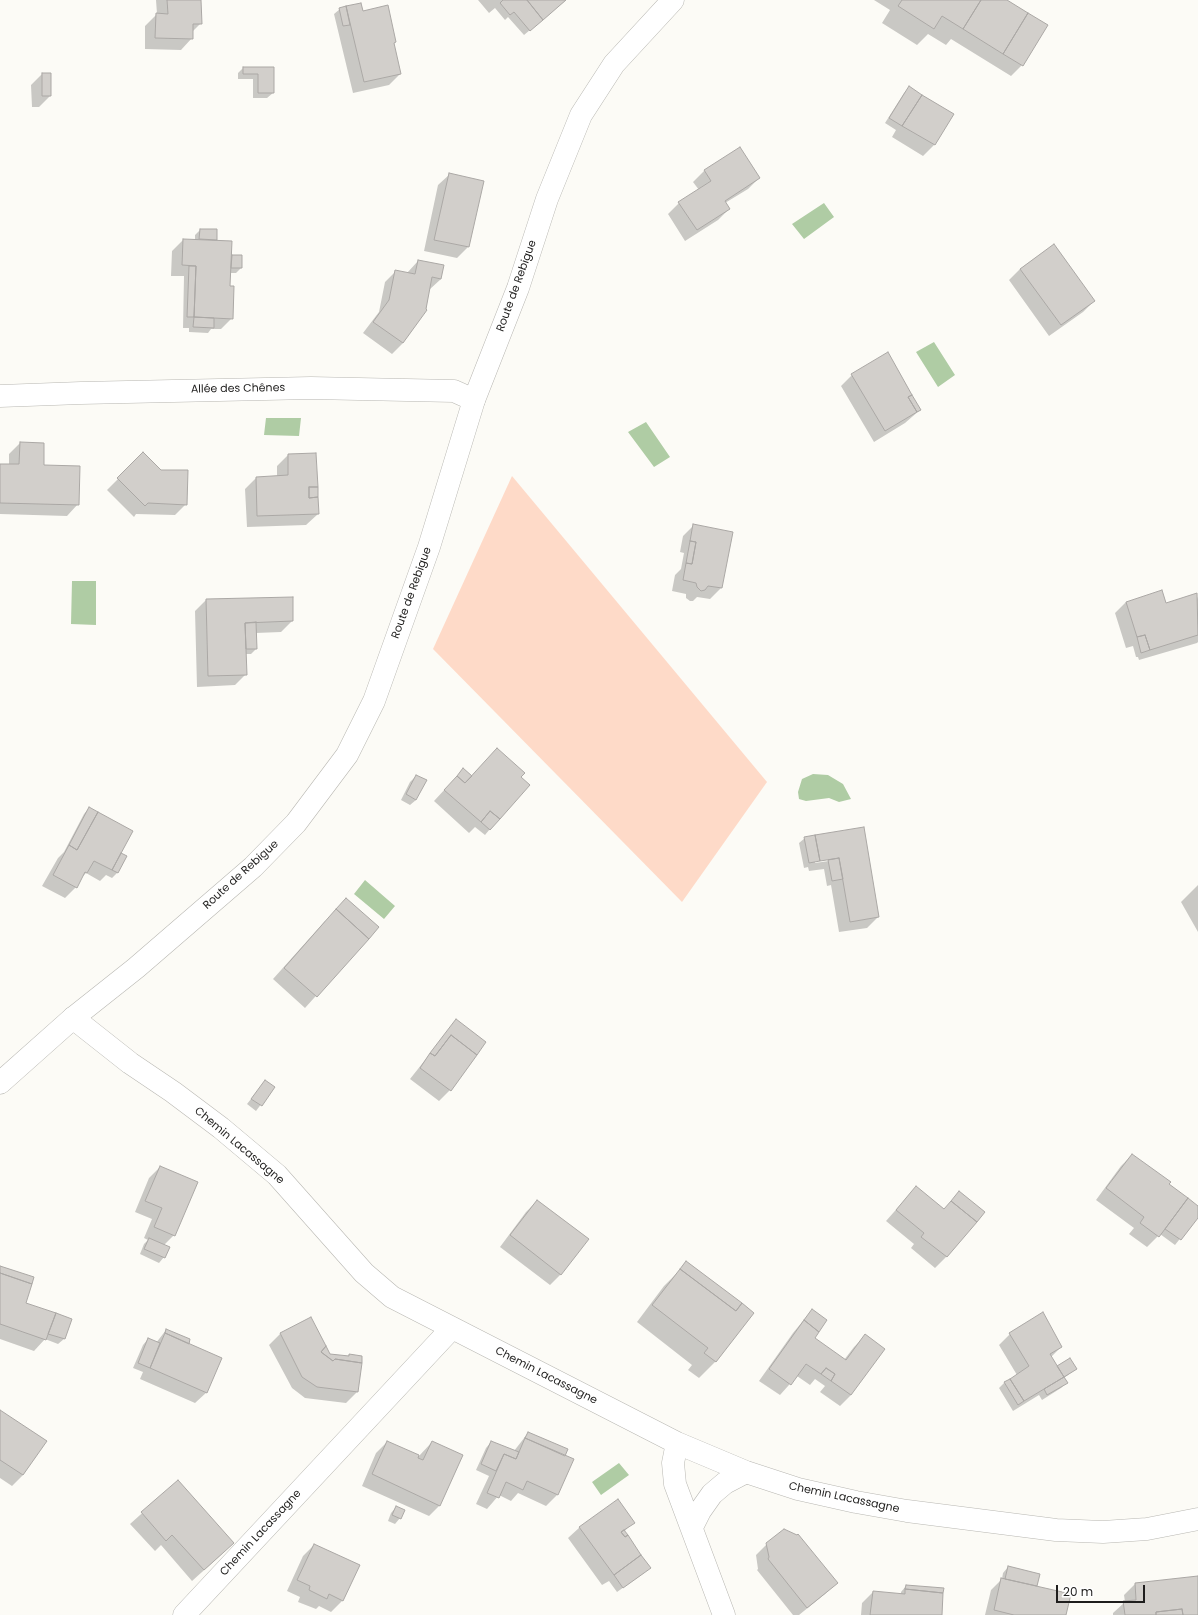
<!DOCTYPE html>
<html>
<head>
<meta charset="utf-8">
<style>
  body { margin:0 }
  #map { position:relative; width:1198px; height:1615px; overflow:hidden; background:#fcfbf6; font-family:Poppins,sans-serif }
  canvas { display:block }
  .scale { position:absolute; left:1056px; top:1585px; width:89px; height:18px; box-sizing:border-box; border:2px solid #1f1e1d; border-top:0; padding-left:5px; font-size:12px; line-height:14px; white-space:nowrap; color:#1f1e1d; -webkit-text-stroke:3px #fff; paint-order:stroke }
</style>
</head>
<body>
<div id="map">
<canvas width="1198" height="1615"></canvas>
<div class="scale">20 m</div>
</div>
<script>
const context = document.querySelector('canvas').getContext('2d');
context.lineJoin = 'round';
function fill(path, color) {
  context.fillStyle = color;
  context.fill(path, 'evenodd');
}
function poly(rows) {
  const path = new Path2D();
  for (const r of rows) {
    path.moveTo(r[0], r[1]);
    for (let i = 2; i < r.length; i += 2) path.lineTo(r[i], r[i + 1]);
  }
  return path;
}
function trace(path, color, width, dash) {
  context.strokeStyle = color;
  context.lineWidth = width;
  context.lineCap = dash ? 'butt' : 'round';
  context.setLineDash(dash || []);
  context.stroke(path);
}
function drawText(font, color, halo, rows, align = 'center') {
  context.font = font + ' Poppins,sans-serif';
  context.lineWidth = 4;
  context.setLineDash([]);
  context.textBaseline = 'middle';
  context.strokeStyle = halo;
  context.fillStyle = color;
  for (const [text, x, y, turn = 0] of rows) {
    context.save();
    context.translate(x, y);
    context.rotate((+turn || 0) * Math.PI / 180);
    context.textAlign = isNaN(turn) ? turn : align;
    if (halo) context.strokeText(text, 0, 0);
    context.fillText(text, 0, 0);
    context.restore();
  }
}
fill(poly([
  [512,476,767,782,682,902,433,649]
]), '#fedac8');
fill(poly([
  [824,203,834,217,804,239,792,224],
  [934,342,955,375,938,387,916,352],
  [266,418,301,418,299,436,264,435],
  [646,422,670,457,654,467,628,432],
  [72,581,96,581,96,625,71,624],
  [813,774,828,775,843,784,851,799,839,802,829,798,806,801,799,799,798,792,802,779],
  [365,880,395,906,384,919,354,894],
  [619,1463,629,1475,601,1495,592,1482]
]), '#afcca4');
fill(poly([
  [156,0,200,0,201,23,192,32,192,38,181,50,145,49,145,26,157,14],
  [478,0,566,0,524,35,508,17,505,20,495,8,489,13],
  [874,0,1006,0,1022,65,1011,76,951,39,946,45,928,34,917,45,882,23,890,10],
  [360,4,362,12,395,42,393,44,400,74,389,85,353,93,334,14,340,9],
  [243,68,273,68,273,93,267,98,253,98,253,79,238,79,238,73],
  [42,74,50,96,39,107,32,107,31,85],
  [909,88,953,114,934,145,923,156,892,137,896,130,885,123,904,93],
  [740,148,759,178,748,189,725,203,729,209,718,220,685,241,668,214,679,203,699,190,693,182,704,171],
  [450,174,482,182,468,247,457,258,424,251,438,185],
  [200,230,216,240,215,241,230,257,232,256,241,268,236,273,230,273,229,287,232,318,221,329,211,329,208,333,189,332,189,328,183,328,184,276,171,276,172,251,183,240,195,240,195,235],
  [1053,245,1094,301,1083,312,1049,336,1009,280,1020,269],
  [418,261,441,279,429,290,426,310,403,343,392,354,363,333,379,312,385,282,396,271,407,273],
  [852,375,920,410,905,423,874,442,841,386],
  [20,443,78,504,67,516,0,514,0,465,9,465,9,454],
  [143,454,186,504,175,515,136,514,134,517,107,490],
  [315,454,318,514,306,525,247,527,245,489,256,478,277,477,277,466,288,455],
  [694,525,721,588,710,599,697,597,693,601,690,601,686,598,686,594,672,591,675,575,681,569,684,553,680,552,683,536],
  [1196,594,1198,599,1198,642,1197,643,1139,660,1138,657,1136,657,1133,646,1126,648,1115,613,1126,602,1165,604],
  [292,598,292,621,281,632,256,633,256,649,251,654,245,654,246,674,235,685,197,687,195,611,206,600],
  [497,749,499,818,485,835,475,827,469,833,434,801,446,788,471,777],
  [416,776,416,800,410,805,401,800,410,782],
  [89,808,120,853,126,857,117,873,112,878,106,875,100,881,86,873,80,879,76,887,65,898,42,886,58,858,64,852,84,814],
  [863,828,878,917,867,928,839,932,831,885,827,886,824,869,809,871,808,867,804,868,799,843,805,838],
  [831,858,829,861,815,863,815,861],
  [1198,885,1198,932,1181,902],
  [325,921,378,927,305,1008,273,979],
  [456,1021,450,1090,439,1101,410,1079],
  [265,1081,274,1087,256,1111,247,1104],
  [1132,1155,1198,1207,1198,1216,1175,1245,1160,1234,1147,1247,1129,1234,1134,1228,1096,1200,1121,1166],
  [160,1167,174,1235,164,1245,164,1257,159,1263,140,1254,144,1244,148,1240,144,1238,152,1219,135,1212,149,1178],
  [916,1187,944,1210,983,1212,946,1257,935,1268,911,1248,914,1244,886,1221],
  [537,1201,561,1274,550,1285,500,1247,526,1212],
  [0,1267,25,1303,71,1319,64,1339,58,1344,45,1339,34,1351,0,1339],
  [676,1274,753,1313,715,1362,699,1378,688,1370,692,1365,637,1322,664,1286],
  [812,1310,813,1338,844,1360,854,1347,865,1336,883,1349,851,1395,840,1406,820,1392,825,1386,815,1379,810,1385,797,1376,780,1395,759,1381,793,1333],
  [166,1330,187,1344,207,1392,195,1403,140,1379,143,1372,133,1368,143,1345,148,1339,156,1343],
  [280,1334,329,1355,347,1357,349,1355,357,1392,346,1403,305,1398,292,1388,269,1345],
  [1010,1334,1061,1347,1051,1357,1057,1367,1076,1369,1064,1378,1067,1382,1061,1388,1042,1400,1039,1395,1013,1411,999,1388,1004,1383,1017,1375,999,1345],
  [0,1411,45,1441,23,1475,12,1486,0,1478],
  [528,1433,564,1456,557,1495,546,1506,518,1493,511,1501,499,1495,487,1509,476,1504,489,1476,476,1470,486,1448,491,1442,514,1451],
  [387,1442,419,1456,432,1442,440,1505,429,1516,362,1486,376,1453],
  [178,1481,222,1554,192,1581,161,1545,155,1551,130,1524],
  [396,1507,400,1518,395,1524,388,1521,391,1513],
  [633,1522,624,1532,644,1573,617,1592,609,1581,602,1585,568,1538,580,1527],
  [797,1536,836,1583,825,1594,799,1615,793,1615,757,1570,758,1569,756,1555,767,1544],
  [314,1545,342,1601,331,1612,319,1606,316,1609,298,1602,300,1597,287,1591,303,1556],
  [1008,1567,1036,1586,1035,1587,1065,1615,985,1615,991,1590,1002,1579,1003,1573],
  [1198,1577,1198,1615,1113,1615,1113,1613,1125,1602,1124,1595,1135,1584],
  [906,1586,941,1615,861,1615,862,1603,873,1592,901,1595,901,1592]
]), '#0003');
const building = poly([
  [167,0,201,0,202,24,193,24,193,39,155,38,156,13,168,14,167,0],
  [503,0,527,0,543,20,530,31,514,12,510,15,500,3,503,0],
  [527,0,566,0,543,20,527,0],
  [902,0,981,0,963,29,942,16,934,29,898,6,902,0],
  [981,0,1007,0,1028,13,1003,54,963,29,981,0],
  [361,3,363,11,388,5,396,42,394,43,401,74,364,82,346,6,361,3],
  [346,6,350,25,343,26,339,8,346,6],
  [1028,13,1048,25,1023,66,1003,54,1028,13],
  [243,67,274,67,274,93,258,93,258,74,243,74,243,67],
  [42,73,51,73,51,96,42,96,42,73],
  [909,86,922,95,902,126,889,118,909,86],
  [922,95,954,114,935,145,902,126,922,95],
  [740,147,760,178,725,201,730,209,697,230,678,202,711,181,704,170,740,147],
  [449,173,484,181,469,247,434,240,449,173],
  [200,229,217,229,217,240,199,239,200,229],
  [183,239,232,241,230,286,234,286,233,319,194,317,196,266,182,265,183,239],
  [1054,244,1095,301,1061,325,1020,269,1054,244],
  [232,255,242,255,242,268,231,268,232,255],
  [418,260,444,265,441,279,432,277,426,309,427,310,403,343,373,322,389,300,395,270,415,274,418,260],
  [189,266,196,266,194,317,187,317,189,266],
  [194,317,214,318,214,328,193,327,194,317],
  [888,352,912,395,908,397,917,412,885,431,851,374,888,352],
  [912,395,921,410,917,412,908,397,912,395],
  [20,442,44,443,44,465,80,466,79,505,0,503,0,464,19,464,20,442],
  [143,452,161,470,188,470,187,505,148,503,145,506,117,478,143,452],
  [316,453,318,487,309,487,309,498,318,497,319,514,257,516,256,477,288,475,288,454,316,453],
  [309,487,318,487,318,497,309,498,309,487],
  [693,524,733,532,722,588,708,586,705,590,701,591,697,587,696,583,683,580,686,563,692,564,696,542,690,541,693,524],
  [690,541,696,542,692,564,686,563,690,541],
  [1162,590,1166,603,1197,593,1198,635,1150,650,1145,635,1137,637,1126,602,1162,590],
  [293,597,293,621,245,623,247,675,208,676,206,599,293,597],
  [256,622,257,649,246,649,245,623,256,622],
  [1145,635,1150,650,1141,653,1137,637,1145,635],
  [497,748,525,773,521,777,530,785,500,819,490,811,481,822,444,790,457,776,465,783,497,748],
  [463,768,472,776,465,783,457,776,463,768],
  [416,775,427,780,416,800,406,794,416,775],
  [89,807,98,812,77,850,69,845,89,807],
  [490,811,500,819,490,830,481,822,490,811],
  [98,812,133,831,112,870,94,861,87,873,85,872,77,888,53,875,69,845,77,850,98,812],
  [864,827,879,917,850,922,839,858,820,861,815,835,864,827],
  [815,835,820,861,809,863,804,837,815,835],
  [121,853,127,856,118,873,112,870,121,853],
  [839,858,843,879,832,881,828,860,839,858],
  [346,898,379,927,369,939,336,909,346,898],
  [336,909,369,939,317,997,284,968,336,909],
  [456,1019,486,1042,477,1055,451,1035,435,1056,430,1053,456,1019],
  [451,1035,477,1055,451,1091,420,1068,430,1053,435,1056,451,1035],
  [265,1080,275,1087,262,1106,251,1099,265,1080],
  [1132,1154,1171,1182,1169,1184,1188,1198,1159,1237,1140,1223,1144,1217,1106,1188,1132,1154],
  [160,1166,198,1182,175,1236,154,1227,162,1208,145,1201,160,1166],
  [916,1186,944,1209,951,1201,977,1222,947,1257,921,1237,924,1233,896,1210,916,1186],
  [959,1191,985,1212,977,1222,951,1201,959,1191],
  [1188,1198,1198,1206,1198,1218,1181,1240,1165,1229,1188,1198],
  [537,1200,589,1239,561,1275,510,1235,537,1200],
  [149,1238,170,1247,165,1258,144,1249,149,1238],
  [686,1261,742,1303,736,1311,680,1269,686,1261],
  [0,1266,34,1277,32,1284,0,1273,0,1266],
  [680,1269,736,1311,742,1303,754,1313,716,1362,704,1353,708,1348,652,1305,680,1269],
  [0,1273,32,1284,26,1303,56,1313,46,1340,0,1324,0,1273],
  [812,1309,827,1320,819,1332,804,1320,812,1309],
  [1043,1312,1062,1347,1050,1354,1064,1377,1024,1401,1010,1379,1029,1366,1009,1333,1043,1312],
  [56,1313,72,1319,65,1339,48,1334,56,1313],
  [311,1317,326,1346,321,1352,333,1361,335,1359,362,1363,358,1392,317,1387,302,1377,280,1333,311,1317],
  [804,1320,819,1332,815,1338,846,1360,865,1334,885,1349,851,1395,831,1381,835,1374,826,1368,821,1374,806,1364,791,1385,769,1369,804,1320],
  [166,1329,190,1339,189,1344,165,1333,166,1329],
  [165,1333,222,1358,207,1393,150,1368,165,1333],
  [148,1338,160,1343,150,1368,138,1363,148,1338],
  [326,1346,330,1354,349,1356,349,1354,362,1356,362,1363,335,1359,333,1361,321,1352,326,1346],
  [1070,1358,1077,1369,1064,1377,1057,1366,1070,1358],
  [826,1368,835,1374,831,1381,821,1374,826,1368],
  [1064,1377,1068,1383,1047,1395,1044,1389,1064,1377],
  [1010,1379,1024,1401,1018,1405,1004,1382,1010,1379],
  [0,1410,47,1441,23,1475,0,1460,0,1410],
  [528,1432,568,1449,565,1456,525,1438,528,1432],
  [525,1438,574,1459,558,1495,527,1481,523,1490,506,1482,499,1498,487,1493,504,1454,516,1459,525,1438],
  [387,1441,419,1455,418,1458,423,1460,432,1441,463,1455,440,1506,372,1474,387,1441],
  [491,1441,519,1452,516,1459,504,1454,496,1471,481,1464,491,1441],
  [178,1480,234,1543,204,1570,172,1535,166,1541,141,1512,178,1480],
  [618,1499,635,1523,621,1532,625,1537,628,1535,641,1555,614,1575,579,1527,618,1499],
  [396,1506,405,1510,401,1519,392,1515,396,1506],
  [784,1529,797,1535,798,1534,838,1583,807,1608,768,1559,769,1557,766,1543,784,1529],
  [624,1530,628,1535,625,1537,621,1532,624,1530],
  [314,1544,360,1565,343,1601,329,1594,327,1599,309,1590,310,1586,297,1580,314,1544],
  [641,1555,651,1568,623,1588,614,1575,641,1555],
  [1008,1566,1040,1574,1037,1586,1005,1579,1008,1566],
  [1198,1576,1198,1615,1183,1615,1182,1609,1156,1612,1156,1615,1125,1615,1123,1601,1136,1600,1135,1583,1198,1576],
  [1001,1578,1071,1594,1066,1615,1014,1615,994,1610,1001,1578],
  [906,1585,944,1588,943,1593,905,1589,906,1585],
  [905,1589,943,1593,942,1615,870,1615,873,1591,905,1594,905,1589],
  [1182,1609,1183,1615,1156,1615,1156,1612,1182,1609]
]);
fill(building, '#d2cfcb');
trace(building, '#aba8a5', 1);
const minor = poly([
  [0,396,81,393,311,388,454,391,474,400],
  [73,1018,130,1063,173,1092,221,1128,277,1175,364,1273,392,1297,677,1443,746,1472,798,1489,856,1502,907,1511,1056,1530,1103,1532,1147,1529,1198,1519],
  [677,1443,673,1463,675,1484,724,1615],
  [692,1527,700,1511,712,1494,725,1483,746,1472],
  [184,1615,452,1328]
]);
const tertiary = poly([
  [0,1083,73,1018,136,968,253,867,296,823,347,755,374,701,429,547,474,400,518,288,547,199,581,115,614,64,673,0]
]);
trace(minor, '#b8b7b2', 23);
trace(tertiary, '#b8b7b2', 23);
trace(minor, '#fff', 22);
trace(tertiary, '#fff', 22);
drawText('11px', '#1f1e1d', '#fff', [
  ["Route de Rebigue",517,286,-70],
  ["Allée des Chênes",238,389,-1],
  ["Route de Rebigue",412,593,-70],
  ["Route de Rebigue",241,875,-42],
  ["Chemin Lacassagne",239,1146,40],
  ["Chemin Lacassagne",546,1376,27],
  ["Chemin Lacassagne",844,1498,12],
  ["Chemin Lacassagne",261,1533,-47]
]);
</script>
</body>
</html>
